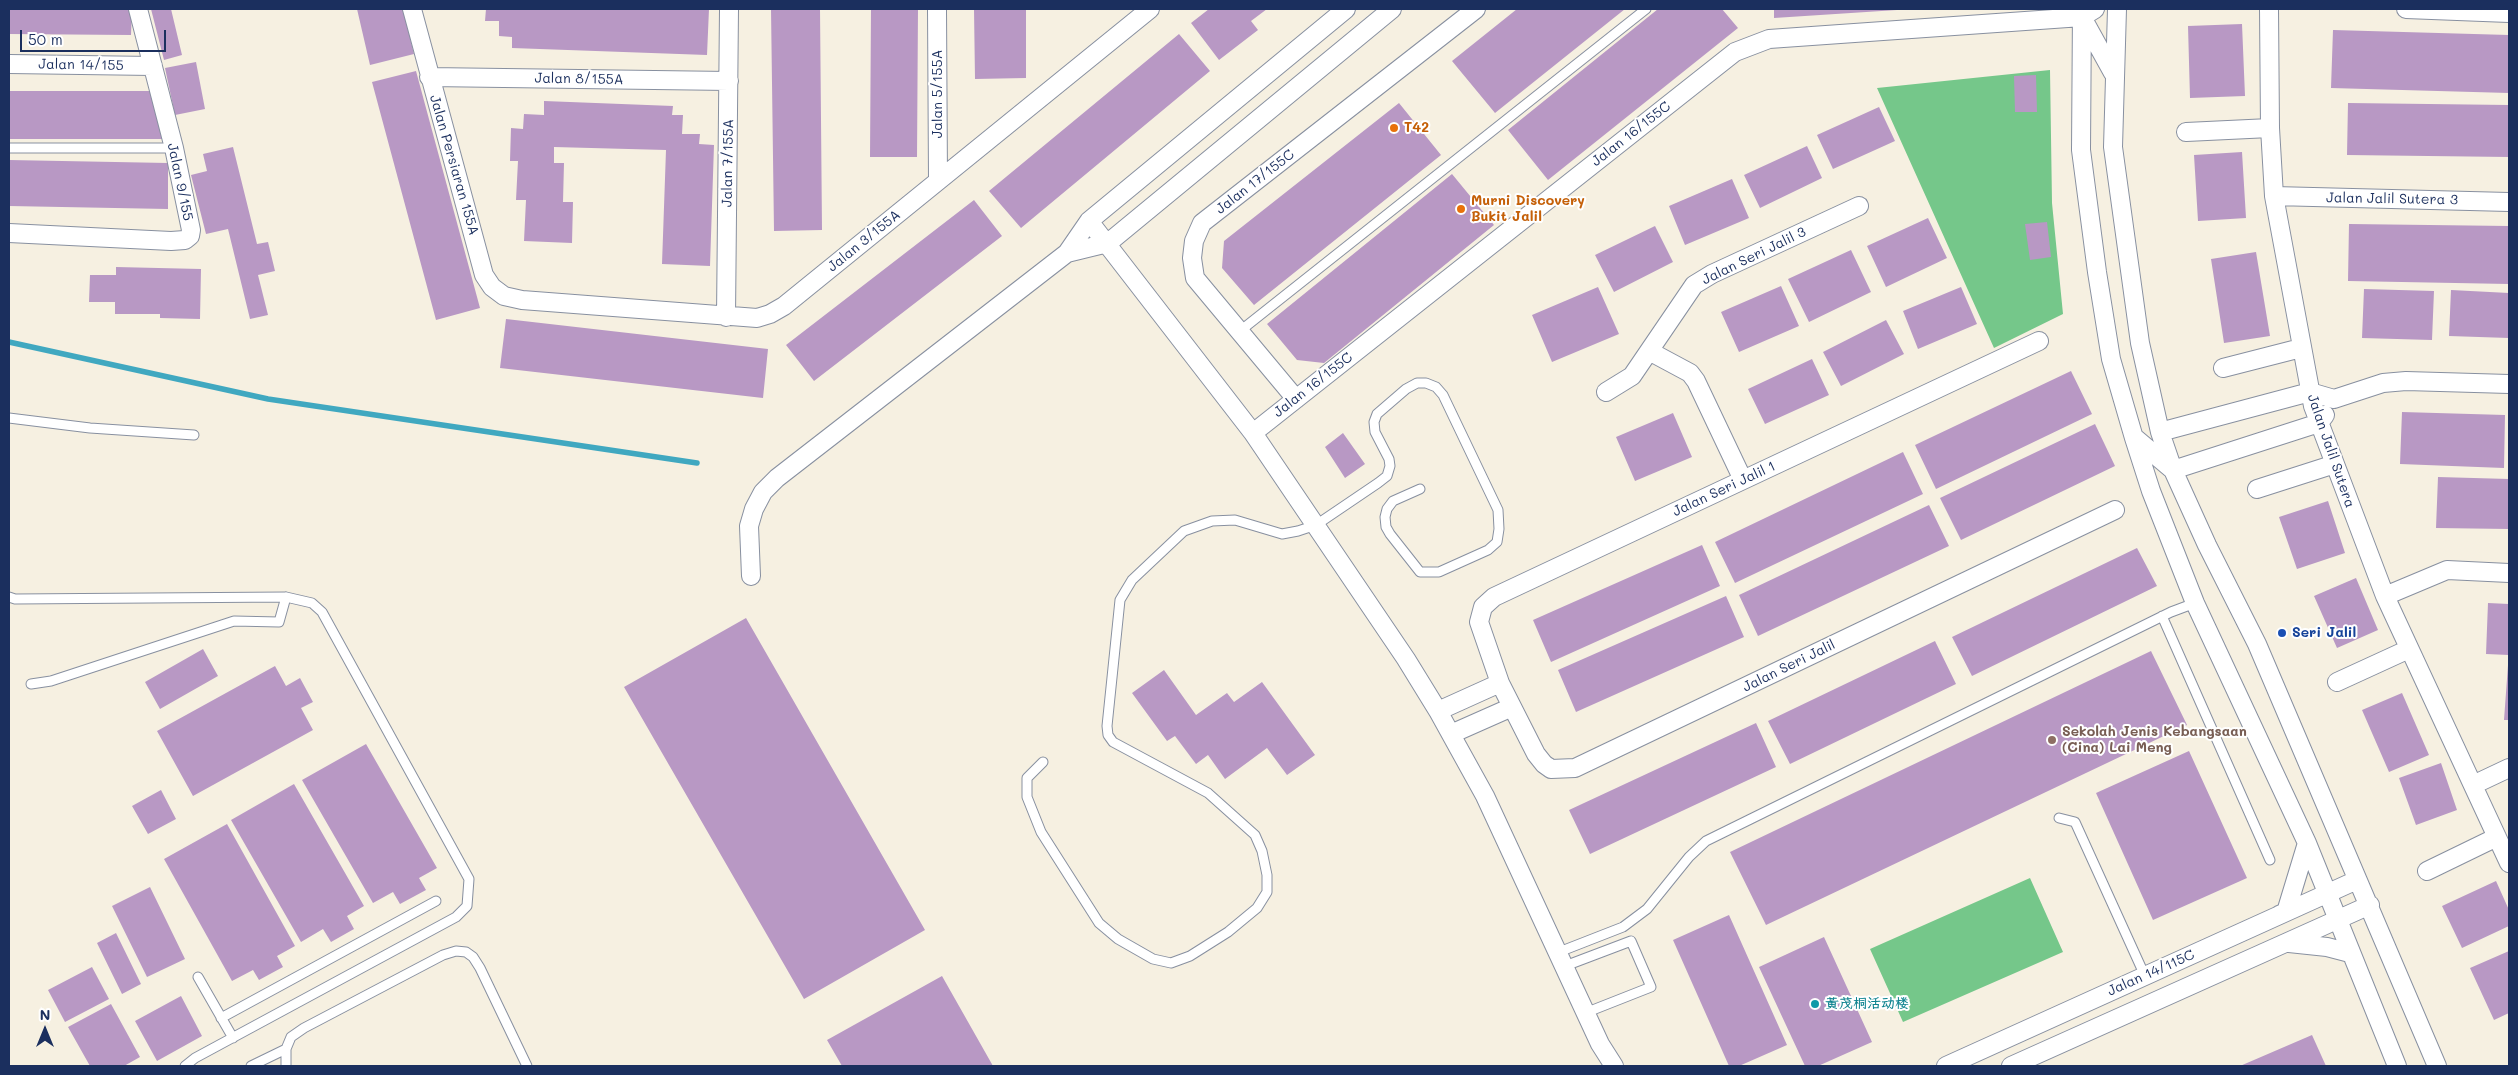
<!DOCTYPE html>
<html>
<head>
<meta charset="utf-8">
<style>
  body { margin:0 }
  #map { position:relative; width:2518px; height:1075px; overflow:hidden; background:#f6f0e1; font-family:Mali,sans-serif }
  canvas { display:block }
  .frame { position:absolute; inset:0; border:10px solid #1b2f5e; pointer-events:none }
  .north { position:absolute; left:20px; top:1005px; width:50px; height:50px; -webkit-text-stroke:4px #fff; paint-order:stroke; rotate:0deg; font-size:14px; font-weight:700; line-height:20px; text-align:center; color:#1b2f5e }
  .north::after { content:''; display:block; margin:auto; width:18px; height:22px; background:#1b2f5e; clip-path:polygon(50% 0,100% 100%,50% 72%,0 100%) }
  .scale { position:absolute; left:20px; top:30px; width:146px; height:22px; box-sizing:border-box; border:2px solid #1b2f5e; border-top:0; padding-left:6px; font-size:15px; line-height:18px; white-space:nowrap; color:#1b2f5e; -webkit-text-stroke:4px #fff; paint-order:stroke }
</style>
</head>
<body>
<div id="map">
<canvas width="2518" height="1075"></canvas>
<div class="frame"></div>
<div class="north">N</div>
<div class="scale">50 m</div>
</div>
<script>
const context = document.querySelector('canvas').getContext('2d');
context.lineJoin = 'round';
function fill(path, color) {
  context.fillStyle = color;
  context.fill(path, 'evenodd');
}
function poly(rows) {
  const path = new Path2D();
  for (const r of rows) {
    path.moveTo(r[0], r[1]);
    for (let i = 2; i < r.length; i += 2) path.lineTo(r[i], r[i + 1]);
  }
  return path;
}
function trace(path, color, width, dash) {
  context.strokeStyle = color;
  context.lineWidth = width;
  context.lineCap = dash ? 'butt' : 'round';
  context.setLineDash(dash || []);
  context.stroke(path);
}
function drawText(font, color, halo, rows, align = 'center') {
  context.font = font + ' Mali,"LXGW WenKai TC",sans-serif';
  context.lineWidth = 4;
  context.setLineDash([]);
  context.textBaseline = 'middle';
  context.strokeStyle = halo;
  context.fillStyle = color;
  for (const [text, x, y, turn = 0] of rows) {
    context.save();
    context.translate(x, y);
    context.rotate((+turn || 0) * Math.PI / 180);
    context.textAlign = isNaN(turn) ? turn : align;
    if (halo) context.strokeText(text, 0, 0);
    context.fillText(text, 0, 0);
    context.restore();
  }
}
fill(poly([
  [2050,70,2052,203,2063,314,1994,348,1877,88],
  [2030,878,2063,952,1903,1022,1870,949]
]), '#75c78a');
trace(poly([
  [9,342,268,399,697,463]
]), '#40a8c0', 5.5);
fill(poly([
  [9,9,132,9,131,35,9,34],
  [151,9,171,9,182,55,164,60],
  [357,9,403,9,414,54,370,65],
  [486,9,709,9,707,55,512,48,512,37,499,36,499,21,485,21],
  [771,9,820,9,822,230,774,231],
  [871,9,918,9,917,157,870,157],
  [974,9,1026,9,1026,78,975,79],
  [1209,9,1267,9,1251,21,1258,30,1219,60,1191,23],
  [1517,9,1625,9,1495,113,1452,61],
  [1658,9,1722,9,1738,28,1548,180,1508,130],
  [1774,9,1897,9,1897,10,1774,18],
  [2242,24,2245,96,2190,98,2188,26],
  [2333,30,2509,35,2509,93,2331,88],
  [1179,34,1210,71,1021,228,989,191],
  [196,62,205,109,175,115,165,68],
  [416,71,480,308,436,320,372,82],
  [2036,75,2037,112,2015,112,2014,76],
  [9,91,154,91,167,139,9,139],
  [544,101,673,106,672,115,683,115,682,134,700,134,699,144,714,145,710,266,662,264,666,150,554,147,554,163,564,163,563,202,573,202,572,243,524,241,526,200,516,200,518,161,510,161,511,128,523,129,524,114,544,115],
  [1399,103,1441,155,1254,305,1222,268,1224,241],
  [2348,103,2509,105,2509,157,2347,155],
  [1879,107,1895,141,1833,169,1817,135],
  [1807,146,1822,178,1760,208,1744,175],
  [233,147,257,244,268,242,275,271,258,275,268,315,250,319,228,229,206,234,191,175,207,171,203,154],
  [2242,152,2246,218,2198,221,2194,155],
  [9,160,168,163,168,209,9,206],
  [1452,174,1494,225,1324,363,1297,360,1267,324],
  [1732,179,1749,218,1685,245,1669,206],
  [974,200,1002,236,814,381,786,345],
  [1928,218,1947,258,1886,287,1867,246],
  [2047,222,2051,257,2030,260,2025,224],
  [2349,224,2509,226,2509,284,2348,281],
  [1655,226,1673,262,1614,292,1595,255],
  [1851,250,1871,292,1809,322,1788,279],
  [2256,252,2270,336,2224,343,2211,259],
  [116,267,201,269,200,319,160,318,160,314,115,314,115,302,89,302,90,275,116,275],
  [1781,286,1799,326,1739,352,1721,312],
  [1598,287,1619,334,1552,362,1532,315],
  [1961,287,1977,324,1918,349,1903,311],
  [2364,289,2434,291,2432,340,2362,338],
  [2451,290,2509,293,2509,338,2449,336],
  [506,319,768,349,763,398,500,368],
  [1886,320,1904,354,1841,386,1823,352],
  [1812,359,1829,395,1765,424,1748,389],
  [2071,371,2092,414,1936,489,1915,445],
  [2402,412,2505,415,2504,468,2400,464],
  [1673,413,1692,457,1635,481,1616,437],
  [2095,424,2115,466,1961,540,1940,498],
  [1343,433,1365,464,1345,478,1325,447],
  [1903,452,1923,494,1735,583,1715,542],
  [2438,477,2509,479,2509,529,2436,528],
  [2328,501,2345,553,2297,569,2279,517],
  [1929,505,1949,546,1758,636,1739,595],
  [1702,545,1720,586,1551,662,1533,620],
  [2137,548,2157,586,1972,676,1952,637],
  [2356,578,2378,630,2337,648,2314,596],
  [1726,596,1744,637,1576,712,1558,670],
  [2488,603,2509,604,2509,655,2486,654],
  [746,618,925,930,804,999,624,687],
  [1935,641,1956,684,1790,764,1768,721],
  [203,649,218,676,160,709,145,682],
  [2151,651,2187,725,1766,925,1730,852],
  [2508,665,2509,665,2509,720,2504,720],
  [275,666,286,686,300,678,313,702,301,708,313,730,193,796,157,731],
  [1164,670,1196,715,1227,693,1234,702,1262,682,1315,755,1287,775,1267,748,1225,779,1208,755,1196,764,1175,736,1167,741,1132,693],
  [2402,693,2429,755,2389,772,2362,710],
  [1756,723,1776,767,1590,854,1569,810],
  [366,744,437,868,419,878,426,890,400,904,393,892,373,903,302,780],
  [2189,751,2247,878,2153,920,2096,793],
  [2441,763,2457,810,2416,825,2399,778],
  [294,784,364,906,347,916,354,929,331,942,323,929,301,942,231,820],
  [161,790,176,819,148,834,132,806],
  [227,824,295,946,277,956,283,967,259,980,253,970,232,981,164,859],
  [2496,881,2509,910,2509,926,2462,948,2442,906],
  [150,887,185,959,147,977,112,906],
  [1729,915,1787,1045,1739,1066,1729,1066,1673,940],
  [116,933,141,984,122,994,97,943],
  [1824,937,1872,1042,1818,1066,1805,1066,1759,967],
  [2509,951,2509,1013,2494,1020,2470,968],
  [92,967,109,999,65,1022,48,990],
  [942,976,993,1066,842,1066,827,1040],
  [181,996,202,1036,157,1061,135,1021],
  [111,1004,140,1057,124,1066,90,1066,68,1027],
  [2312,1035,2326,1066,2240,1066]
]), '#b898c4');
const lane = poly([
  [9,148,174,148],
  [1240,331,1646,9],
  [9,418,90,428,194,435],
  [9,597,15,599,286,597,312,603,322,612,469,879,467,906,456,917,195,1058,185,1066],
  [2162,616,2270,860],
  [31,684,51,681,234,621,279,622,286,597],
  [1043,762,1027,778,1027,797,1041,832,1099,923,1118,939,1153,959,1171,963,1190,956,1228,932,1257,908,1267,892,1267,875,1262,851,1255,835,1208,793,1113,742,1108,735,1107,726,1120,600,1132,580,1184,531,1212,521,1235,520,1282,534,1298,531,1316,525,1378,483,1387,476,1390,466,1389,459,1375,432,1374,422,1377,414,1406,389,1417,383,1426,383,1436,387,1443,395,1498,510,1499,529,1497,542,1488,550,1439,572,1420,572,1390,534,1386,527,1385,517,1387,509,1393,501,1420,489],
  [2059,818,2075,822,2145,976],
  [1559,952,1623,927,1647,909,1689,857,1706,841,2171,612,2195,603],
  [1565,966,1631,941,1651,987,1585,1013],
  [198,977,233,1038],
  [221,1018,436,901],
  [251,1066,286,1049],
  [286,1066,286,1049,291,1037,304,1028,443,955,456,951,466,952,473,957,480,968,527,1066]
]);
const street = poly([
  [412,9,484,275,492,287,504,296,522,300,757,318,770,314,784,306,1150,9],
  [937,9,938,180],
  [2082,9,2081,150,2097,272,2111,359,2134,438,2151,491,2195,603,2307,843,2397,1066],
  [2117,9,2113,147,2140,343,2160,432,2173,470,2207,545,2257,644,2437,1066],
  [2269,9,2270,128,2274,196,2313,406,2385,596,2509,863],
  [2406,9,2509,13],
  [2082,17,2113,73],
  [9,64,153,66],
  [429,77,729,81],
  [2186,132,2270,128],
  [2274,196,2509,202],
  [1089,221,1253,433,1406,659,1438,711,1485,796,1600,1044,1614,1066],
  [9,233,171,241,185,240,190,236,191,230,174,148,138,9],
  [1067,253,1108,243,1392,9],
  [726,317,729,9],
  [2039,341,1494,597,1483,607,1479,622,1500,683,1536,754,1544,764,1551,769,1575,768,2115,510],
  [1649,351,1690,373,1696,381,1743,480],
  [2223,368,2301,348],
  [1606,392,1632,376,1694,285,1712,274,1859,206],
  [1296,399,1195,278,1192,258,1194,241,1202,223,1476,9],
  [2160,432,2310,392,2334,399,2383,383,2406,381,2509,384],
  [1253,433,1735,52,1769,39,2082,17,2095,9],
  [2135,438,2173,470,2319,423,2325,415],
  [2257,489,2335,464],
  [751,576,749,526,754,509,763,492,777,478,1067,253,1089,221,1346,9],
  [2385,596,2447,570,2509,573],
  [2337,682,2409,649],
  [1438,711,1500,683],
  [1451,734,1512,707],
  [2473,785,2509,768],
  [2427,871,2497,837],
  [2279,915,2286,912,2307,843],
  [2289,943,2327,947,2350,953],
  [1946,1066,2357,880],
  [2011,1066,2370,905]
]);
trace(lane, '#8890a0', 11);
trace(street, '#8890a0', 20);
trace(lane, '#fff', 9);
trace(street, '#fff', 18);
for (const [x, y, r, color] of [
  [1394,128,5,"#e8710a"],
  [1461,209,5,"#e8710a"],
  [2282,633,5,"#1a4fb4"],
  [2052,740,5,"#8d6e63"],
  [1815,1004,5,"#0f9aa8"]
]) {
  const dot = new Path2D();
  dot.arc(x, y, r, 0, 2 * Math.PI);
  context.fillStyle = color;
  context.fill(dot);
  trace(dot, '#fff', 2);
}
drawText('14px', '#1b2f5e', '#fff', [
  ["Jalan 14/155",81,65,1],
  ["Jalan 8/155A",579,79,1],
  ["Jalan 5/155A",938,94,-90],
  ["Jalan 16/155C",1631,134,-38],
  ["Jalan 7/155A",728,163,-89],
  ["Jalan Persiaran 155A",454,165,74],
  ["Jalan 9/155",180,182,78],
  ["Jalan 17/155C",1255,182,-38],
  ["Jalan Jalil Sutera 3",2392,199,1],
  ["Jalan 3/155A",864,241,-39],
  ["Jalan Seri Jalil 3",1754,256,-26],
  ["Jalan 16/155C",1313,385,-38],
  ["Jalan Jalil Sutera",2331,451,71],
  ["Jalan Seri Jalil 1",1724,489,-25],
  ["Jalan Seri Jalil",1789,666,-26],
  ["Jalan 14/115C",2151,973,-24]
]);
drawText('bold 14px', '#c56008', '#fff', [
  ["T42",1404,128],
  ["Murni Discovery",1471,201],
  ["Bukit Jalil",1471,217]
], 'left');
drawText('bold 14px', '#164399', '#fff', [
  ["Seri Jalil",2292,633]
], 'left');
drawText('bold 14px', '#785e54', '#fff', [
  ["Sekolah Jenis Kebangsaan",2062,732],
  ["(Cina) Lai Meng",2062,748]
], 'left');
drawText('bold 14px', '#0d838f', '#fff', [
  ["黄茂桐活动楼",1825,1004]
], 'left');
</script>
</body>
</html>
